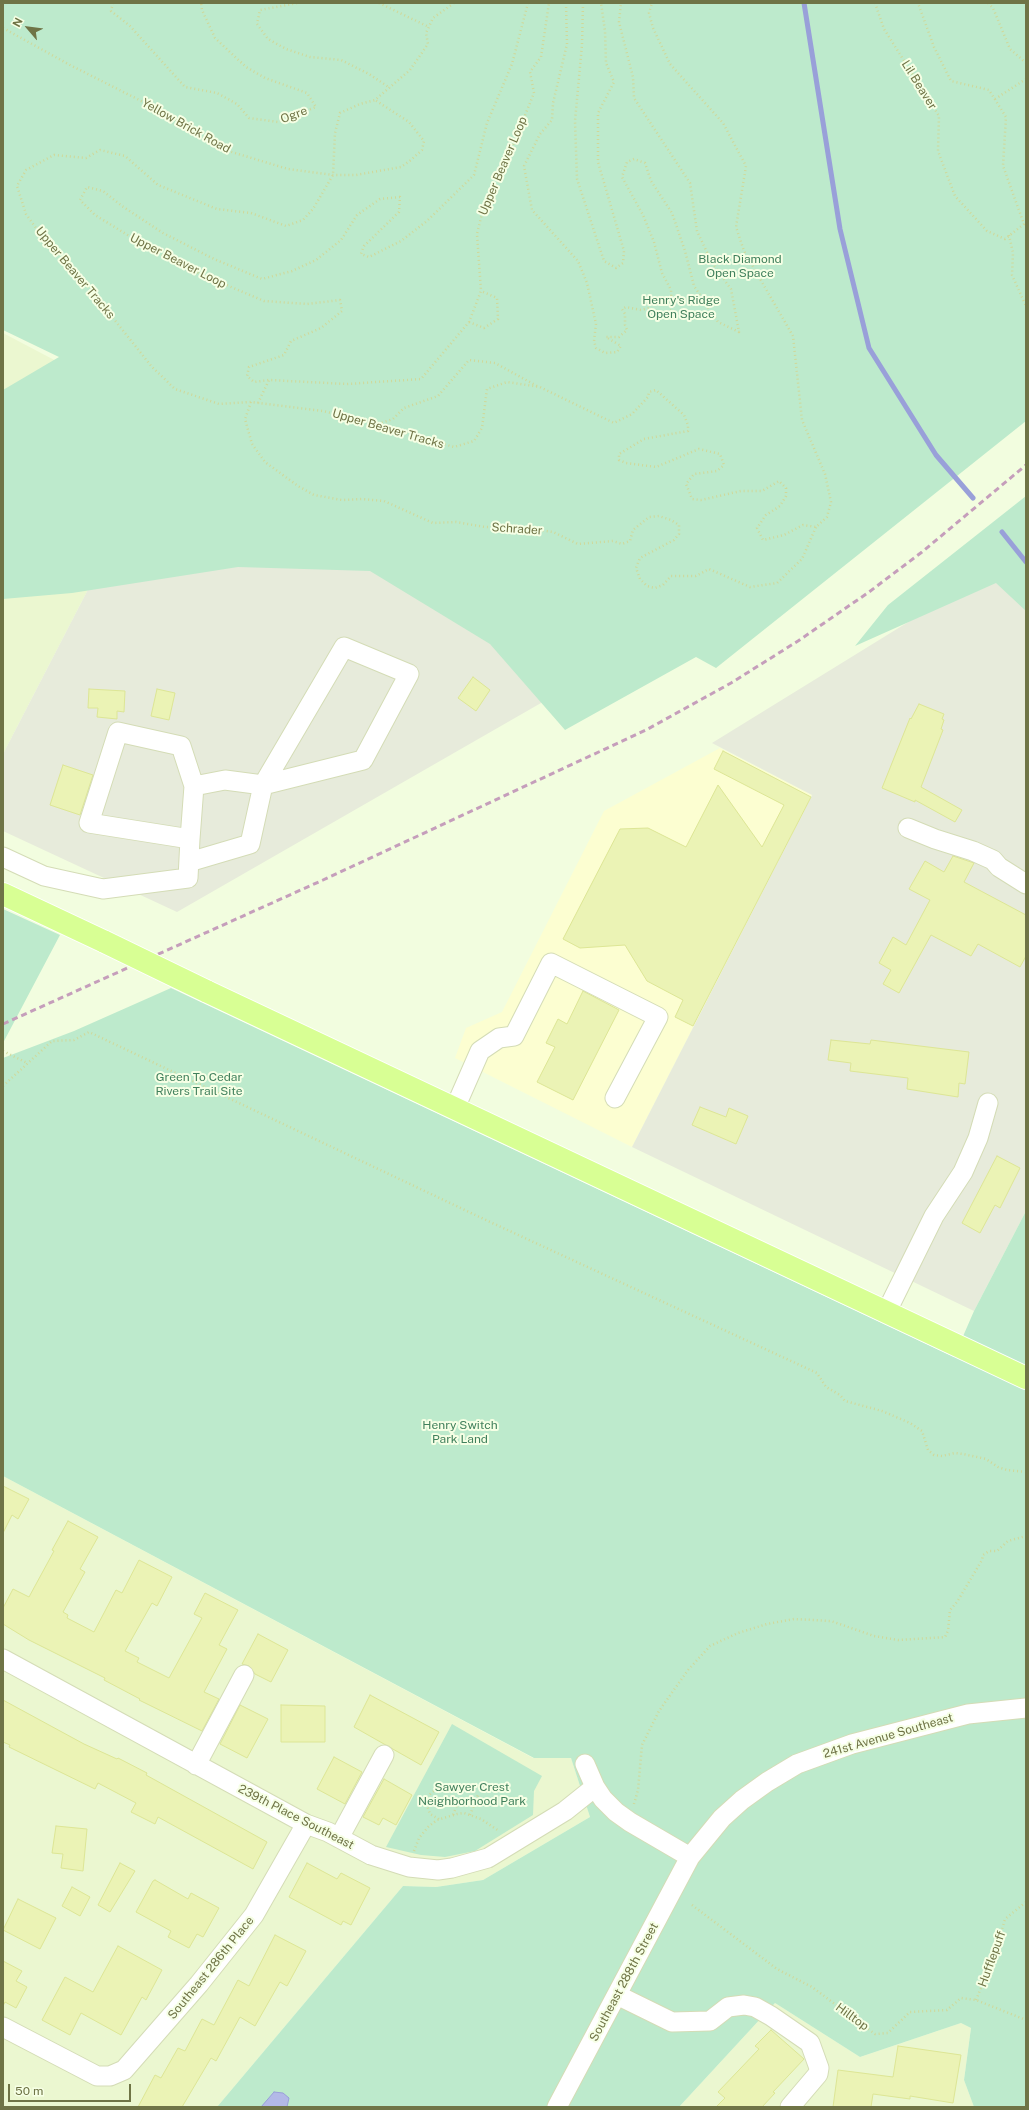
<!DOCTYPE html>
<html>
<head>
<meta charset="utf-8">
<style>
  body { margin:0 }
  #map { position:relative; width:1029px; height:2110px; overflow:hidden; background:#f2fddf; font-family:"Public Sans",sans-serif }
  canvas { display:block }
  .frame { position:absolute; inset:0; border:4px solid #6f7446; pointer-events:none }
  .north { position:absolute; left:8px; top:8px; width:40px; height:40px; -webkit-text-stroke:3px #f6ffe5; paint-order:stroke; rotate:298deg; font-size:11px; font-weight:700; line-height:16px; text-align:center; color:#6f7446 }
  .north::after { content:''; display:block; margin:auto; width:14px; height:18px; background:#6f7446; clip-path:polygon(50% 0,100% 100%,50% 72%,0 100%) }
  .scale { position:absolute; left:8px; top:2084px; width:123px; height:18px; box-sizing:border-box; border:2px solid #6f7446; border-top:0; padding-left:5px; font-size:12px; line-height:14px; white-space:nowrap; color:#6f7446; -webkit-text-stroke:3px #f6ffe5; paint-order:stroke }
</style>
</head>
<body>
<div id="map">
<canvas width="1029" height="2110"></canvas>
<div class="frame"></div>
<div class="north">N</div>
<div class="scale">50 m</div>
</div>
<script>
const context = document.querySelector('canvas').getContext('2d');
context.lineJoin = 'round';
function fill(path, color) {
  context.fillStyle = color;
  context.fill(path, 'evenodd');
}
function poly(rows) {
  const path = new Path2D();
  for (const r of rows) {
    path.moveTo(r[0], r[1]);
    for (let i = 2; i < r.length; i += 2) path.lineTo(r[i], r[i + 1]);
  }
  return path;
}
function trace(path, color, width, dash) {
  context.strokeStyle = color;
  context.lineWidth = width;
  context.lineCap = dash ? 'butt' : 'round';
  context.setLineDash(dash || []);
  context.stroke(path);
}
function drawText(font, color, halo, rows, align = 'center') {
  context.font = font + ' "Public Sans",sans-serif';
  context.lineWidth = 4;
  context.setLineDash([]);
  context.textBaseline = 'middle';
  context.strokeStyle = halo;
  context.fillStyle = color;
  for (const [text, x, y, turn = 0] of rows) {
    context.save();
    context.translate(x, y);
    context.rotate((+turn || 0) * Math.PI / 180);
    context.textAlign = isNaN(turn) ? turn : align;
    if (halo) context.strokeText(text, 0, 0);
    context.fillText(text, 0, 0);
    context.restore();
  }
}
fill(poly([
  [3,333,174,423,3,754],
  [3,1476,533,1758,571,1758,590,1817,483,1880,436,1887,403,1886,217,2107,3,2107],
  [775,2003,860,2057,961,2023,971,2028,964,2080,974,2107,679,2107]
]), '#ebf7d0');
fill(poly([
  [720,748,812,795,632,1147,455,1058,466,1028,502,1012,604,811]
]), '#fcfed1');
fill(poly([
  [174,423,595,672,177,912,3,831,3,754],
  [991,571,1026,606,1026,1211,974,1311,632,1147,812,795,712,743]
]), '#e7ebdb');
fill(poly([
  [3,3,1026,3,1026,421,716,668,696,657,565,730,490,644,370,571,238,567,72,593,3,599,3,390,59,357,3,330],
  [1026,496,1026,611,996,583,855,646,888,605],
  [3,909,60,935,3,1043],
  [171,988,954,1357,974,1311,1026,1211,1026,2107,974,2107,964,2080,971,2028,961,2023,860,2057,775,2003,679,2107,217,2107,403,1886,436,1887,483,1880,590,1817,571,1758,534,1758,3,1476,3,1058,74,1031],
  [452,1724,542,1776,534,1791,533,1815,475,1851,445,1857,421,1855,386,1847]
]), '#bdeacc');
const water = poly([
  [274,2092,283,2093,289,2098,287,2107,261,2107,274,2092]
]);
fill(water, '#b3b9e7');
trace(water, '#99a0d9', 1);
trace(poly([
  [804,3,840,229,869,348,936,455,973,498],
  [1002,532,1026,562]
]), '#99a0d9', 5);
const building = poly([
  [473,677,490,690,476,711,458,698,473,677],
  [89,689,125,691,124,712,117,711,117,719,97,717,98,708,88,708,89,689],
  [157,689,175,693,169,720,151,716,157,689],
  [919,704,944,714,942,719,944,720,941,729,943,730,921,787,962,810,955,822,915,800,915,802,882,788,910,718,911,719,919,704],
  [723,751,811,797,693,1026,675,1017,683,1000,647,981,625,945,580,948,563,939,620,829,648,828,686,847,718,785,762,847,784,805,714,769,723,751],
  [63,765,93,775,80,815,50,805,63,765],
  [953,856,974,863,964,882,1026,915,1026,956,1020,967,978,944,971,956,931,935,899,993,883,984,891,970,879,963,893,937,906,945,930,900,909,889,925,861,944,872,953,856],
  [583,991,619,1010,573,1100,537,1082,555,1047,546,1043,558,1019,567,1024,583,991],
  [831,1040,870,1044,871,1040,969,1052,965,1084,959,1083,958,1097,907,1089,908,1078,850,1071,851,1063,828,1060,831,1040],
  [700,1107,726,1117,729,1108,748,1116,736,1144,692,1125,700,1107],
  [997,1156,1020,1168,1000,1208,995,1205,980,1233,962,1223,997,1156],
  [3,1486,29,1499,18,1519,12,1515,3,1533,3,1486],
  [68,1521,98,1537,80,1569,85,1572,63,1612,68,1615,67,1618,94,1632,116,1590,122,1593,139,1560,172,1577,157,1606,152,1603,125,1651,139,1658,137,1662,169,1678,202,1618,194,1614,205,1593,238,1610,219,1645,227,1649,204,1692,219,1699,202,1731,139,1700,140,1699,104,1680,105,1678,29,1640,3,1624,3,1608,13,1589,29,1597,54,1551,52,1550,68,1521],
  [258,1634,288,1650,271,1682,255,1674,249,1666,242,1664,258,1634],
  [370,1695,439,1732,421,1765,354,1727,370,1695],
  [3,1700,84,1744,117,1759,118,1758,147,1773,146,1775,267,1842,253,1869,158,1817,155,1824,131,1812,136,1803,98,1783,95,1789,9,1747,10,1745,3,1742,3,1700],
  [240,1705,268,1719,247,1758,220,1744,240,1705],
  [281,1705,325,1706,325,1742,281,1742,281,1705],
  [334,1757,362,1772,345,1804,317,1789,334,1757],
  [384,1779,412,1795,396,1825,383,1818,379,1825,363,1817,384,1779],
  [56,1826,87,1829,83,1871,61,1868,63,1854,52,1853,56,1826],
  [120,1863,135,1871,110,1912,98,1905,120,1863],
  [307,1863,337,1879,341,1873,370,1888,351,1925,343,1921,341,1925,289,1897,307,1863],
  [155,1880,188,1899,191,1893,219,1908,203,1937,197,1934,189,1948,168,1937,171,1931,136,1912,153,1881,155,1880],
  [72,1887,90,1897,80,1916,62,1906,72,1887],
  [18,1899,56,1918,40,1949,3,1930,18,1899],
  [275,1935,306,1951,287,1986,280,1982,255,2026,240,2017,216,2061,211,2058,182,2107,138,2107,155,2075,161,2078,178,2048,185,2051,202,2019,214,2025,238,1980,249,1986,275,1935],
  [118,1946,162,1970,146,2000,142,1997,121,2035,81,2013,70,2035,42,2020,65,1977,93,1992,118,1946],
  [3,1961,22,1971,16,1981,27,1987,16,2008,5,2002,3,2006,3,1961],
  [771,2030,804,2059,773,2092,775,2093,762,2107,716,2107,725,2098,718,2092,759,2049,755,2046,771,2030],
  [898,2046,961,2055,953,2103,910,2096,910,2099,873,2094,871,2107,833,2107,838,2070,893,2077,898,2046]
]);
fill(building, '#ebf3b5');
trace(building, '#dde695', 1);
const minor = poly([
  [908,828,935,839,973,851,993,860,999,867,1026,884],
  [190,839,89,823,118,732,181,746,194,786],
  [3,857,44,876,103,889,188,878,190,839,194,786,225,780,263,785,363,760,409,674,344,647,263,785,250,844,189,862],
  [455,1108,480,1051,499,1038,514,1036,551,963,658,1017,615,1098],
  [887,1311,934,1216,963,1172,978,1138,988,1103],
  [3,1659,306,1824,328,1832,371,1855,409,1867,438,1870,452,1868,488,1858,565,1811,595,1787],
  [585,1764,595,1787,603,1799,616,1812,630,1822,690,1857],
  [196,1765,244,1675],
  [339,1838,384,1755],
  [617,1995,672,2022,710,2021,728,2007,744,2005,755,2007,771,2016,810,2043,819,2068,818,2074,790,2107],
  [3,2027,97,2076,110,2076,124,2070,199,1984,254,1915,306,1824],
  [557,2107,690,1857,722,1818,742,1800,767,1782,797,1764,852,1744,968,1714,1026,1708]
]);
const major = poly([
  [3,894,105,942],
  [206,991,1026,1378]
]);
trace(minor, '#d4dcb6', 21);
trace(major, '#fff', 24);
trace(poly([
  [113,3,111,11,130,26,185,87,217,93,237,104,249,118,278,122,316,107,307,93,265,78,246,67,215,38,202,10,201,3],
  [297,3,260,10,257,24,268,39,286,49,310,57,341,60,369,74,390,88],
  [379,3,429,27],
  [454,3,433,18,426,33,428,44,410,70,375,100,360,104,340,113,335,133,333,175,313,209,303,220,286,226,251,213,217,209,158,185,125,156,100,150,86,158,54,155,26,170,17,186,26,214,46,242,74,269,152,367,175,389,219,404,251,402,323,411,384,426,454,447,474,441,482,428,487,389,507,382,540,387,614,423,632,414,648,397,649,392,656,390,684,415,688,425,688,431,644,439,619,454,619,460,626,463,656,467,699,449,720,454,724,465,717,471,694,474,686,484,692,499,701,500,741,491,762,491,779,481,786,488,786,496,780,506,766,515,757,528,763,540,784,535,803,525,816,527,827,517,831,502,825,474,802,420,793,336,744,251,736,227,746,166,723,123,670,64,653,28,649,13,652,3],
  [528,3,512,64,487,123,474,175,427,221,401,241,369,257,361,254,364,246,399,212,400,197,380,199,357,215,341,240,316,260,292,271,262,279,214,259,163,233,122,206,103,191,87,187,80,200,95,215,152,250,203,275,264,301,307,304,340,300,342,311,321,328,291,341,284,355,249,367,247,376,254,382,269,380,347,384,421,379,469,322,481,291,477,234,484,205,494,192,534,93,530,72,541,57,549,3],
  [566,3,567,44,553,103,552,120,540,134,524,166,532,210,578,261,587,283,596,324,594,341,596,348,605,353,617,352,621,346,606,337,619,337,627,330,625,325,625,314,622,309,626,307,641,310,649,308,661,313,672,310,671,290,662,273,654,242,643,215,622,177,627,162,634,159,645,163,651,181,672,213,685,251,694,286,718,322,739,332,731,289,712,263,697,231,690,183,634,98,633,77,619,22,621,3],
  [583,3,582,45,575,121,577,179,604,261,616,268,623,263,624,251,598,162,598,113,614,82,606,63,605,31,601,3],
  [875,3,884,29,939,116,938,151,955,196,987,231,1005,239,1024,224,1003,166,1006,117,989,90,951,81,934,47,918,3],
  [988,3,993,8,1010,49,1026,63],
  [3,28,70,65,163,112,225,150,288,169,333,175,356,175,401,167,411,160,422,150,424,141,409,122,375,100],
  [995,99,1026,79],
  [1009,235,1013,253,1012,275,1026,306],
  [469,322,484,328,498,319,497,298,481,291],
  [251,402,245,419,252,444,265,462,298,486,314,495,342,500,362,499,384,501,433,523,456,522,485,527,533,529,553,532,578,544,613,541,622,544,630,541,633,530,649,517,659,516,671,520,679,525,679,534,674,540,640,558,636,568,640,579,647,586,655,588,663,585,671,576,696,576,709,569,750,587,777,583,802,559,816,527],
  [258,403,269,380],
  [378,424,393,419,404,408,438,396,469,360,495,363,537,386],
  [3,1051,27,1063],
  [3,1086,52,1041,74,1040,89,1032,488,1221,817,1373,826,1387,840,1395,845,1401,882,1411,910,1423,922,1431,928,1450,934,1455,942,1456,955,1453,963,1454,986,1459,998,1467,1007,1470,1026,1472],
  [634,1804,638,1790,642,1745,659,1711,688,1670,710,1646,738,1633,767,1624,794,1619,831,1621,874,1636,898,1640,945,1637,948,1631,950,1610,957,1602,982,1560,983,1555,989,1551,997,1551,1008,1541,1026,1536],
  [470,1815,478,1795],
  [439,1819,430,1814,426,1803,427,1797,436,1789,449,1790,453,1794,457,1805,453,1815],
  [414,1851,419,1838,428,1827,437,1820,457,1814,464,1813,481,1819,499,1831],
  [692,1905,777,1969,812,1987,875,2034,888,2033,910,2012,947,2010,961,1998,976,2000,1026,2020],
  [976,2000,995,1954,1005,1919,1026,1902]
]), '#d0d899', 2.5, [1, 3]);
trace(minor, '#fff', 19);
trace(major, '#d8ff94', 22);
trace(poly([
  [3,1024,323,880,646,730,731,683,798,641,869,592,922,552,1026,465]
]), '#c59ebb', 3, [6, 4]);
const majorBridge = poly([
  [105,942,206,991]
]);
trace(majorBridge, '#fff', 24, []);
trace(majorBridge, '#d8ff94', 22);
drawText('12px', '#6f7446', '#f6ffe5', [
  ["Lil Beaver",919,85,58],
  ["Ogre",294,115,-20],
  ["Yellow Brick Road",186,126,29],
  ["Upper Beaver Loop",503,166,-67],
  ["Upper Beaver Loop",178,261,27],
  ["Upper Beaver Tracks",75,273,50],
  ["Upper Beaver Tracks",388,429,16],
  ["Schrader",517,529,4],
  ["241st Avenue Southeast",888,1736,-16],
  ["239th Place Southeast",296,1817,27],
  ["Hufflepuff",992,1959,-70],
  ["Southeast 286th Place",211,1968,-51],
  ["Southeast 288th Street",624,1982,-62],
  ["Hilltop",852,2017,36]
]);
drawText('12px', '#40805c', '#f6ffe5', [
  ["Black Diamond",740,259],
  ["Open Space",740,273],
  ["Henry's Ridge",681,300],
  ["Open Space",681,314],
  ["Green To Cedar",199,1077],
  ["Rivers Trail Site",199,1091],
  ["Henry Switch",460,1425],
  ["Park Land",460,1439],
  ["Sawyer Crest",472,1787],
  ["Neighborhood Park",472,1801]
]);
</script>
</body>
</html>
